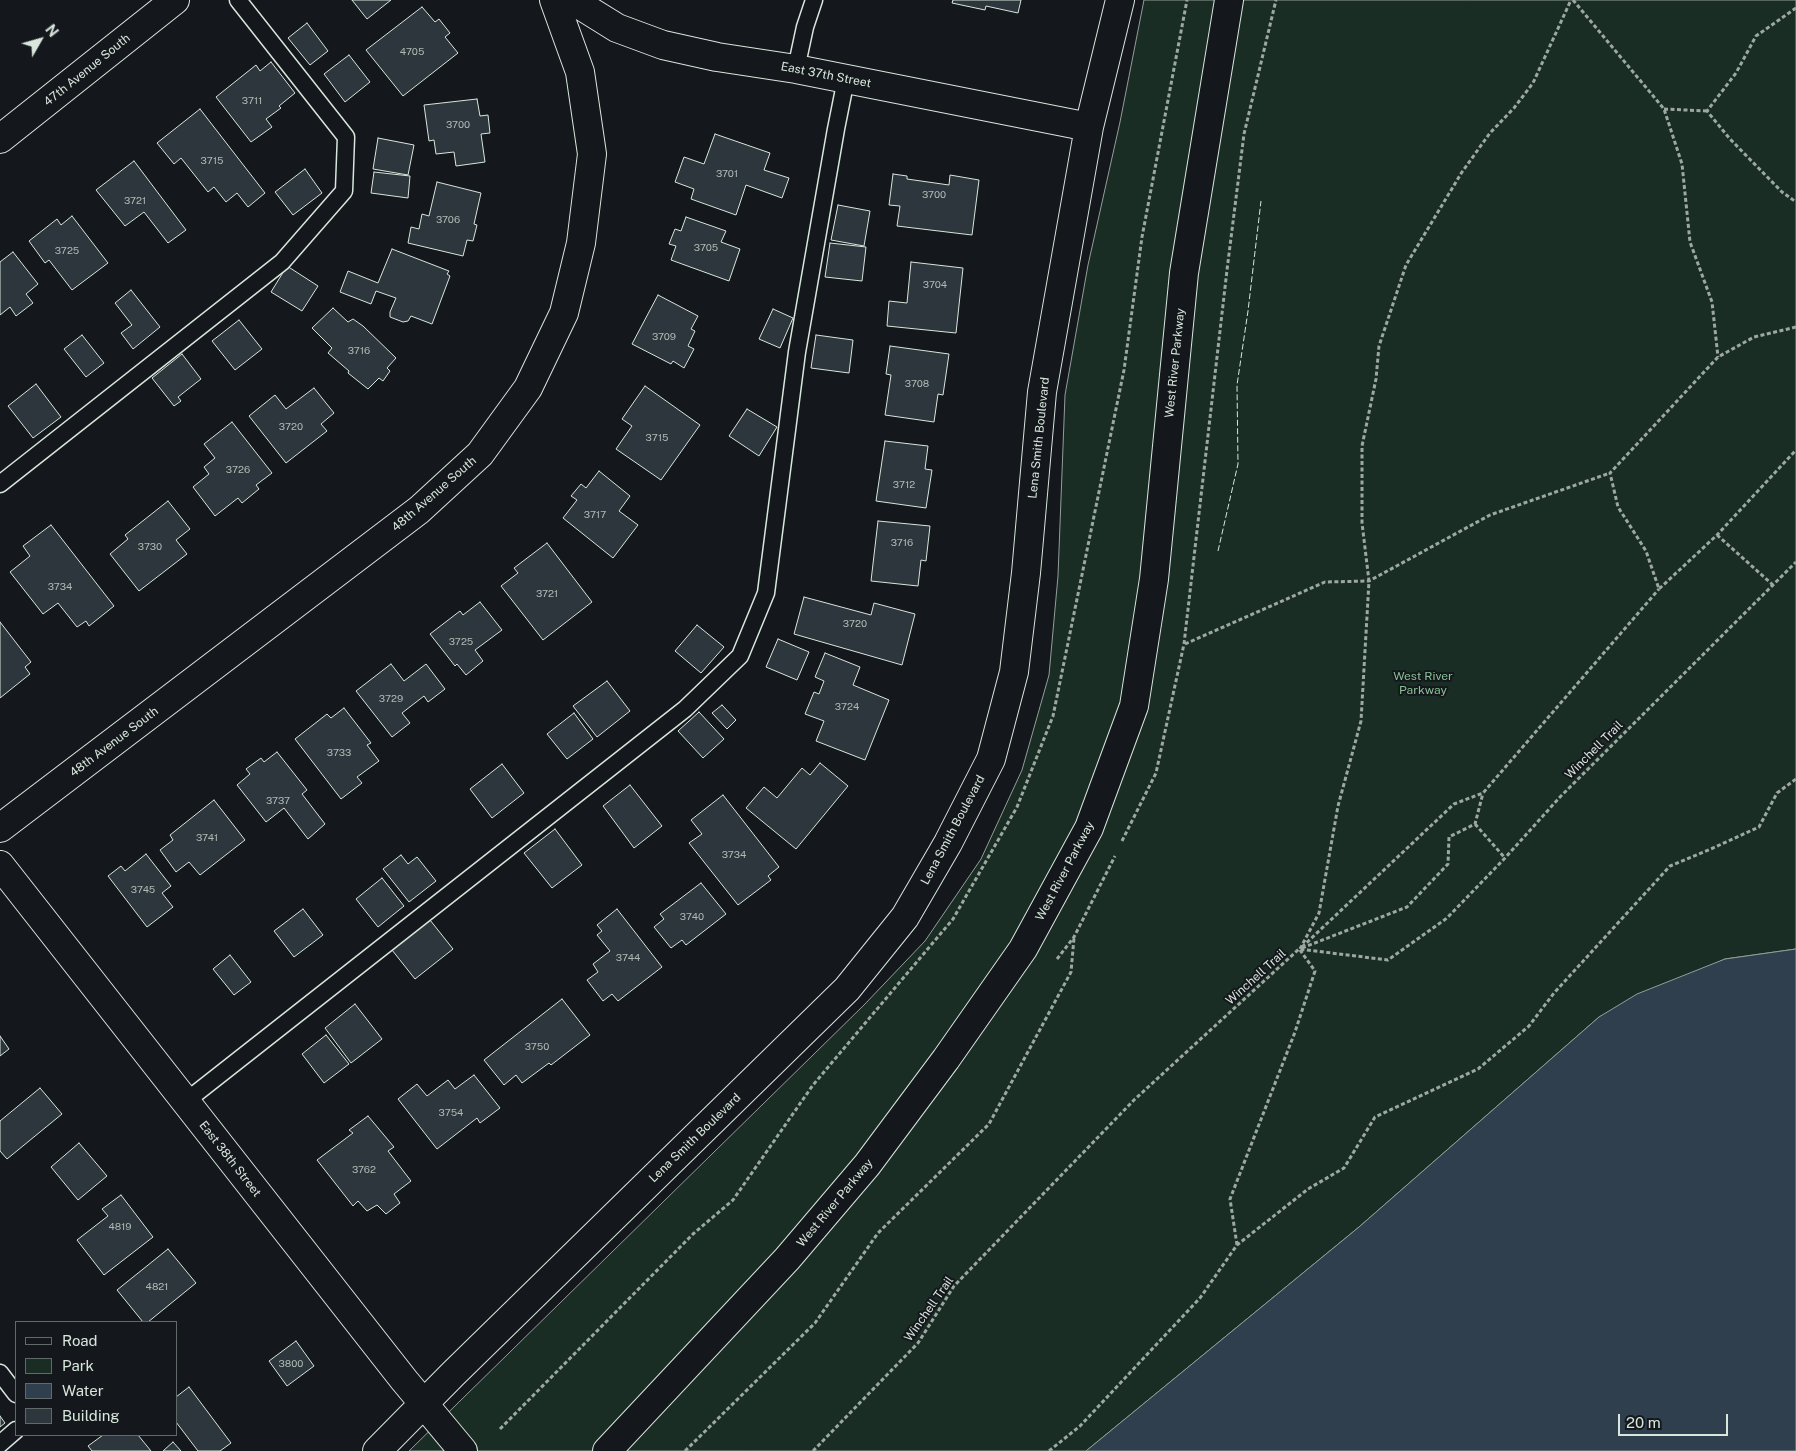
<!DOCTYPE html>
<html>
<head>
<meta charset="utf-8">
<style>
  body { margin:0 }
  #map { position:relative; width:1796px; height:1451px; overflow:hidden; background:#14181c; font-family:"Public Sans",sans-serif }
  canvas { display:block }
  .legend { position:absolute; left:15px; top:1321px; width:162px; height:115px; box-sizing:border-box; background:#14181c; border:1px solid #626a69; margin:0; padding:6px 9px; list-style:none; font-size:15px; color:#d8e6dc }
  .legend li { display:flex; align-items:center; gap:10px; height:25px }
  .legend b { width:25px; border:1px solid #626a69 }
  .north { position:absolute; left:15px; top:15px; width:50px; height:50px; -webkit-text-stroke:4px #14181c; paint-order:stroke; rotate:52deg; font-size:14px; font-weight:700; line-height:20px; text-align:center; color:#d8e6dc }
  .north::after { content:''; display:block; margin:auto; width:18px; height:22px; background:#d8e6dc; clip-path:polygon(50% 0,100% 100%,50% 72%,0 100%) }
  .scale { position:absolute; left:1618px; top:1414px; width:110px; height:22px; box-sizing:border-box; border:2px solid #d8e6dc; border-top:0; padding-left:6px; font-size:15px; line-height:18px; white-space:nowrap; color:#d8e6dc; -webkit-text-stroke:4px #14181c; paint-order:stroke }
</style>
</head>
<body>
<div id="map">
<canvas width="1796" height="1451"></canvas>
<ul class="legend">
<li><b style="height:6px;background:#14181c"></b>Road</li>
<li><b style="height:14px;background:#1a2d24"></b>Park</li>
<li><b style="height:14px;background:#2f3f4d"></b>Water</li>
<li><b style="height:14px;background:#2c363c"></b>Building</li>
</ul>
<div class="north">N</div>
<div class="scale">20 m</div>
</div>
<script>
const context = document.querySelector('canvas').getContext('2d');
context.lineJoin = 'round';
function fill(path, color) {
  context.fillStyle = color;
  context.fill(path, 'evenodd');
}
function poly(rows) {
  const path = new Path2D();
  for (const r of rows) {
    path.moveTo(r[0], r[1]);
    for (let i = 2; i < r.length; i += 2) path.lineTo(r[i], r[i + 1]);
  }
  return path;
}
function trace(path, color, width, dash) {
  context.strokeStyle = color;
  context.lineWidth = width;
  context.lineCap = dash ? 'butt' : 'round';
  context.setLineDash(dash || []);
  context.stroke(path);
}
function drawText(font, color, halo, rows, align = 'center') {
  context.font = font + ' "Public Sans",sans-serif';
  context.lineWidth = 4;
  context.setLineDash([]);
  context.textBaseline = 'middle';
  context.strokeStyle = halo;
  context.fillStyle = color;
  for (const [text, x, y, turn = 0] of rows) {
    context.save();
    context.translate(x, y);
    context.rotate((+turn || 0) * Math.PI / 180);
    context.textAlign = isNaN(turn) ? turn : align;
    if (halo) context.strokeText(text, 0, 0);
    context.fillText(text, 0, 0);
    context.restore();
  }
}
const green = poly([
  [1144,0,1796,0,1796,949,1725,959,1599,1017,1359,1227,1086,1451,409,1451,864,1005,925,941,981,859,1022,770,1049,675,1058,576,1065,395,1088,265,1120,122,1144,0]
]);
fill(green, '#1a2d24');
trace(green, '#939e99', 1);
const water = poly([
  [1796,949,1796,1451,1086,1451,1359,1227,1599,1017,1637,994,1725,959,1796,949]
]);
fill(water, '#2f3f4d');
trace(water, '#939e99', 1);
const building = poly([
  [352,0,391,0,367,19,352,0],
  [953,0,1021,0,1018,13,986,6,985,10,952,3,953,0],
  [422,7,435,22,439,19,450,33,445,37,458,53,403,96,366,50,422,7],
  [307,23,328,51,310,65,288,38,307,23],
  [349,55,370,82,345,102,324,74,349,55],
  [271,62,295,93,279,106,281,108,266,119,272,127,251,142,216,97,256,65,260,71,271,62],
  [477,99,480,116,488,115,490,133,481,134,485,162,456,166,454,152,436,154,434,140,429,141,424,105,477,99],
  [200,109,265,193,248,207,237,193,226,202,214,187,208,192,181,158,174,164,157,143,200,109],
  [715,134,770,153,764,170,789,178,782,198,746,185,736,215,691,199,694,189,675,182,684,157,704,164,715,134],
  [378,138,414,145,408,175,373,169,378,138],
  [134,161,186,230,168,243,144,212,125,226,96,190,134,161],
  [305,169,322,193,293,215,275,192,305,169],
  [374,172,410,176,408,198,371,193,374,172],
  [893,174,907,176,907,179,949,185,950,175,979,180,972,235,897,226,900,206,889,205,893,174],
  [437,182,481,193,474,224,477,225,473,241,467,240,463,256,408,243,411,227,419,229,422,214,429,216,437,182],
  [838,205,870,211,864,246,831,240,838,205],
  [72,216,108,263,72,290,49,260,45,263,29,241,57,219,61,225,72,216],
  [686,217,726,231,721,242,740,249,729,281,671,260,676,246,669,244,675,229,681,231,686,217],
  [830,243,866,247,862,281,825,277,830,243],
  [392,249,449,271,447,274,450,276,432,324,411,316,408,321,403,322,390,317,390,312,396,298,376,291,371,304,340,292,348,271,378,283,392,249],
  [13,252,38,284,26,294,33,303,16,316,10,307,0,315,0,262,13,252],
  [911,262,963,268,956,333,887,326,889,301,907,303,911,262],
  [287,266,318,286,302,311,271,292,287,266],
  [131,290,160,327,133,349,121,333,132,325,115,303,131,290],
  [658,295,698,316,691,329,695,331,688,346,694,349,684,368,673,361,671,364,632,344,658,295],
  [333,308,348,322,353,319,363,326,396,358,387,368,390,371,383,381,379,378,368,389,348,373,349,371,328,353,332,348,312,328,333,308],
  [773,309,793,318,780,348,759,339,773,309],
  [239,320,262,349,235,370,212,341,239,320],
  [82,335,104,363,86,377,64,349,82,335],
  [816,335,853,340,849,373,811,368,816,335],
  [890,346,949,354,943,395,938,394,934,422,885,415,891,375,886,374,890,346],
  [182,354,201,379,178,397,181,401,174,406,152,378,182,354],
  [36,384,61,417,33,438,8,406,36,384],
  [645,386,700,425,661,480,616,449,632,426,622,419,645,386],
  [314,388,334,413,321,424,327,431,286,463,249,416,275,395,286,409,314,388],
  [747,409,777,427,759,456,729,436,747,409],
  [232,422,272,473,256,485,259,489,242,503,238,498,215,516,193,487,209,474,204,467,215,458,204,444,232,422],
  [885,441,928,446,925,469,932,470,926,508,876,501,885,441],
  [599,471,630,496,619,511,638,525,613,558,563,518,577,500,571,496,581,484,586,488,599,471],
  [168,501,190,529,176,540,187,554,139,591,110,554,128,539,125,535,168,501],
  [878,521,930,526,926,561,921,560,918,586,871,581,878,521],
  [51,525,114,606,89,626,86,621,77,627,58,603,43,614,10,572,30,556,23,546,51,525],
  [547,543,592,602,543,640,501,586,518,573,514,568,547,543],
  [804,597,871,615,874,603,915,614,902,665,794,634,804,597],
  [480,602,502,630,475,650,483,661,466,675,457,664,455,666,430,634,460,611,463,615,480,602],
  [0,622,31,662,25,667,30,674,0,698,0,622],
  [697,625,724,647,701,673,675,651,697,625],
  [778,639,809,652,797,680,766,667,778,639],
  [825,653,860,667,853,685,889,700,865,760,816,741,824,721,805,714,814,692,819,694,824,681,815,677,825,653],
  [391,664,404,681,426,664,445,689,428,702,424,696,402,713,410,723,392,737,356,691,391,664],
  [607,681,630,711,597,737,573,706,607,681],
  [722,705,736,720,727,729,712,713,722,705],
  [344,708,371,743,367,745,379,761,357,777,362,783,341,799,295,739,327,714,331,718,344,708],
  [699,712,724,739,703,758,678,731,699,712],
  [574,713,593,739,567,759,547,734,574,713],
  [277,752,307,790,302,794,325,824,308,839,284,808,266,822,237,785,250,774,246,769,261,758,264,762,277,752],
  [820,763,848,786,796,849,746,808,764,787,777,798,802,768,810,775,820,763],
  [502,764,524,793,492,818,470,789,502,764],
  [630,785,662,826,634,848,603,806,630,785],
  [723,795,779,867,768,876,771,880,738,905,689,843,702,834,691,820,723,795],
  [214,800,245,840,200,875,189,862,176,872,160,850,173,840,170,835,214,800],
  [555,829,582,865,552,888,524,853,555,829],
  [146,854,171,886,162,893,173,907,147,927,108,876,121,866,125,871,146,854],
  [401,855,408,864,417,857,436,881,409,902,383,869,401,855],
  [382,878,404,906,378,927,356,899,382,878],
  [701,883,726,914,686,945,682,940,671,948,654,927,664,919,660,914,701,883],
  [303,909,323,935,294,957,274,931,303,909],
  [617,909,662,967,618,1001,612,994,603,1001,587,980,598,972,593,964,610,951,597,935,602,931,597,925,617,909],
  [430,920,453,949,415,979,392,950,430,920],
  [230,955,251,982,234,995,213,969,230,955],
  [562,999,590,1035,551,1065,549,1063,522,1083,516,1075,504,1085,484,1060,562,999],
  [355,1004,382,1039,351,1063,325,1028,355,1004],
  [326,1035,349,1064,324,1083,302,1054,326,1035],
  [0,1036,9,1049,0,1056,0,1036],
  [474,1075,500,1108,480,1123,477,1118,437,1149,398,1099,417,1084,427,1096,448,1080,455,1089,474,1075],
  [40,1088,62,1114,7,1159,0,1151,0,1121,40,1088],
  [368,1116,394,1147,388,1151,411,1181,394,1194,400,1203,386,1214,377,1205,367,1211,358,1201,353,1206,317,1160,353,1133,349,1130,368,1116],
  [79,1143,107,1176,78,1200,51,1167,79,1143],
  [121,1195,153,1237,104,1275,77,1240,108,1216,102,1209,121,1195],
  [168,1249,196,1283,148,1322,143,1322,117,1290,168,1249],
  [296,1341,314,1366,287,1386,269,1361,296,1341],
  [189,1387,231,1443,220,1451,198,1451,176,1422,176,1397,189,1387],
  [0,1416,5,1423,0,1427,0,1416],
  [103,1435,138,1435,151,1451,92,1451,88,1446,103,1435],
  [173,1442,181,1451,163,1451,173,1442]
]);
fill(building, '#2c363c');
trace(building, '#d8e6dc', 1);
const service = poly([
  [796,69,805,27,814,0],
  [0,484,282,262,344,191,346,137,238,0],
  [185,1102,685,709,740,656,766,593,797,352,836,129,846,79],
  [0,1373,16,1394],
  [0,1444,16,1430]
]);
const minor = poly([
  [572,0,617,28,663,45,717,57,796,69,1089,127],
  [0,139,175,0],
  [0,828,419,510,480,454,528,388,564,313,581,243,592,154,580,72,554,0],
  [0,865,404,1380,463,1451],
  [377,1451,453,1374,847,989,905,917,948,843,991,759,1014,672,1026,573,1042,392,1089,127,1120,0],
  [607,1451,787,1259,867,1165,946,1059,1023,949,1089,828,1134,706,1154,579,1184,273,1229,0]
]);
trace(service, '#d8e6dc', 19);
trace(minor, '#d8e6dc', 30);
trace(poly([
  [1573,0,1664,109,1682,164,1690,242,1712,302,1718,357],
  [1796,8,1756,36,1736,73,1707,111,1730,139,1782,192,1796,202],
  [1664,109,1707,111],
  [1796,327,1754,337,1718,357,1610,473,1618,507,1646,551,1659,589,1717,535,1796,450],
  [1717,535,1773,585],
  [1185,644,1325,582,1369,581,1490,515,1610,473],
  [1475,824,1505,858],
  [1122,841,1156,773,1184,644,1227,270,1244,134,1276,0],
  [1302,947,1454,804,1483,793,1659,589],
  [1302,948,1407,907,1448,864,1449,837,1475,824,1483,793],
  [1300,949,1319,913,1338,806,1361,721,1369,581,1362,523,1362,446,1376,379,1379,346,1406,265,1462,172,1490,133,1514,108,1533,83,1571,0],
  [1057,959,1074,937,1115,856],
  [1237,1245,1230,1199,1295,1032,1315,971,1300,950],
  [500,1429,693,1234,733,1200,813,1085,953,919,1017,807,1053,716,1124,370,1142,237,1187,0],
  [685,1451,815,1323,878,1233,989,1124,1071,972,1074,938],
  [813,1451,918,1343,954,1286,1134,1100,1299,949,1388,960,1447,918,1505,858,1560,797,1796,562],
  [1049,1451,1080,1426,1200,1298,1237,1245,1308,1189,1344,1168,1375,1117,1478,1069,1529,1026,1554,993,1670,866,1713,848,1759,827,1777,793,1796,779]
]), '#9da8a2', 3, [4, 2.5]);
trace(service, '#14181c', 16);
trace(minor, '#14181c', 28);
trace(poly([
  [1218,551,1238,464,1237,385,1248,311,1261,201]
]), '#d8e6dc', 1, [6, 2.5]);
drawText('10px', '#adbab4', null, [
  ["4705",412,52],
  ["3711",252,101],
  ["3700",458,125],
  ["3715",212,161],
  ["3701",727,174],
  ["3700",934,195],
  ["3721",135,201],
  ["3706",448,220],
  ["3705",706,248],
  ["3725",67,251],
  ["3704",935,285],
  ["3709",664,337],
  ["3716",359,351],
  ["3708",917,384],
  ["3720",291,427],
  ["3715",657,438],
  ["3726",238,470],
  ["3712",904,485],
  ["3717",595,515],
  ["3716",902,543],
  ["3730",150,547],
  ["3734",60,587],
  ["3721",547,594],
  ["3720",855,624],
  ["3725",461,642],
  ["3729",391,699],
  ["3724",847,707],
  ["3733",339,753],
  ["3737",278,801],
  ["3741",207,838],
  ["3734",734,855],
  ["3745",143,890],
  ["3740",692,917],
  ["3744",628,958],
  ["3750",537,1047],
  ["3754",451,1113],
  ["3762",364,1170],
  ["4819",120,1227],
  ["4821",157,1287],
  ["3800",291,1364]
]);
drawText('12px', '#d8e6dc', '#14181c', [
  ["47th Avenue South",87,70,-39],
  ["East 37th Street",826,75,11],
  ["West River Parkway",1175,363,-84],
  ["Lena Smith Boulevard",1039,438,-84],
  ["48th Avenue South",434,494,-41],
  ["48th Avenue South",114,742,-37],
  ["Winchell Trail",1594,750,-45],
  ["Lena Smith Boulevard",953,830,-62],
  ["West River Parkway",1065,871,-62],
  ["Winchell Trail",1256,977,-42],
  ["Lena Smith Boulevard",695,1138,-44],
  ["East 38th Street",230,1159,52],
  ["West River Parkway",835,1203,-50],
  ["Winchell Trail",929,1309,-55]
]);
drawText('12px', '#8ac095', '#14181c', [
  ["West River",1423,676],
  ["Parkway",1423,690]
]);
</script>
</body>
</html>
